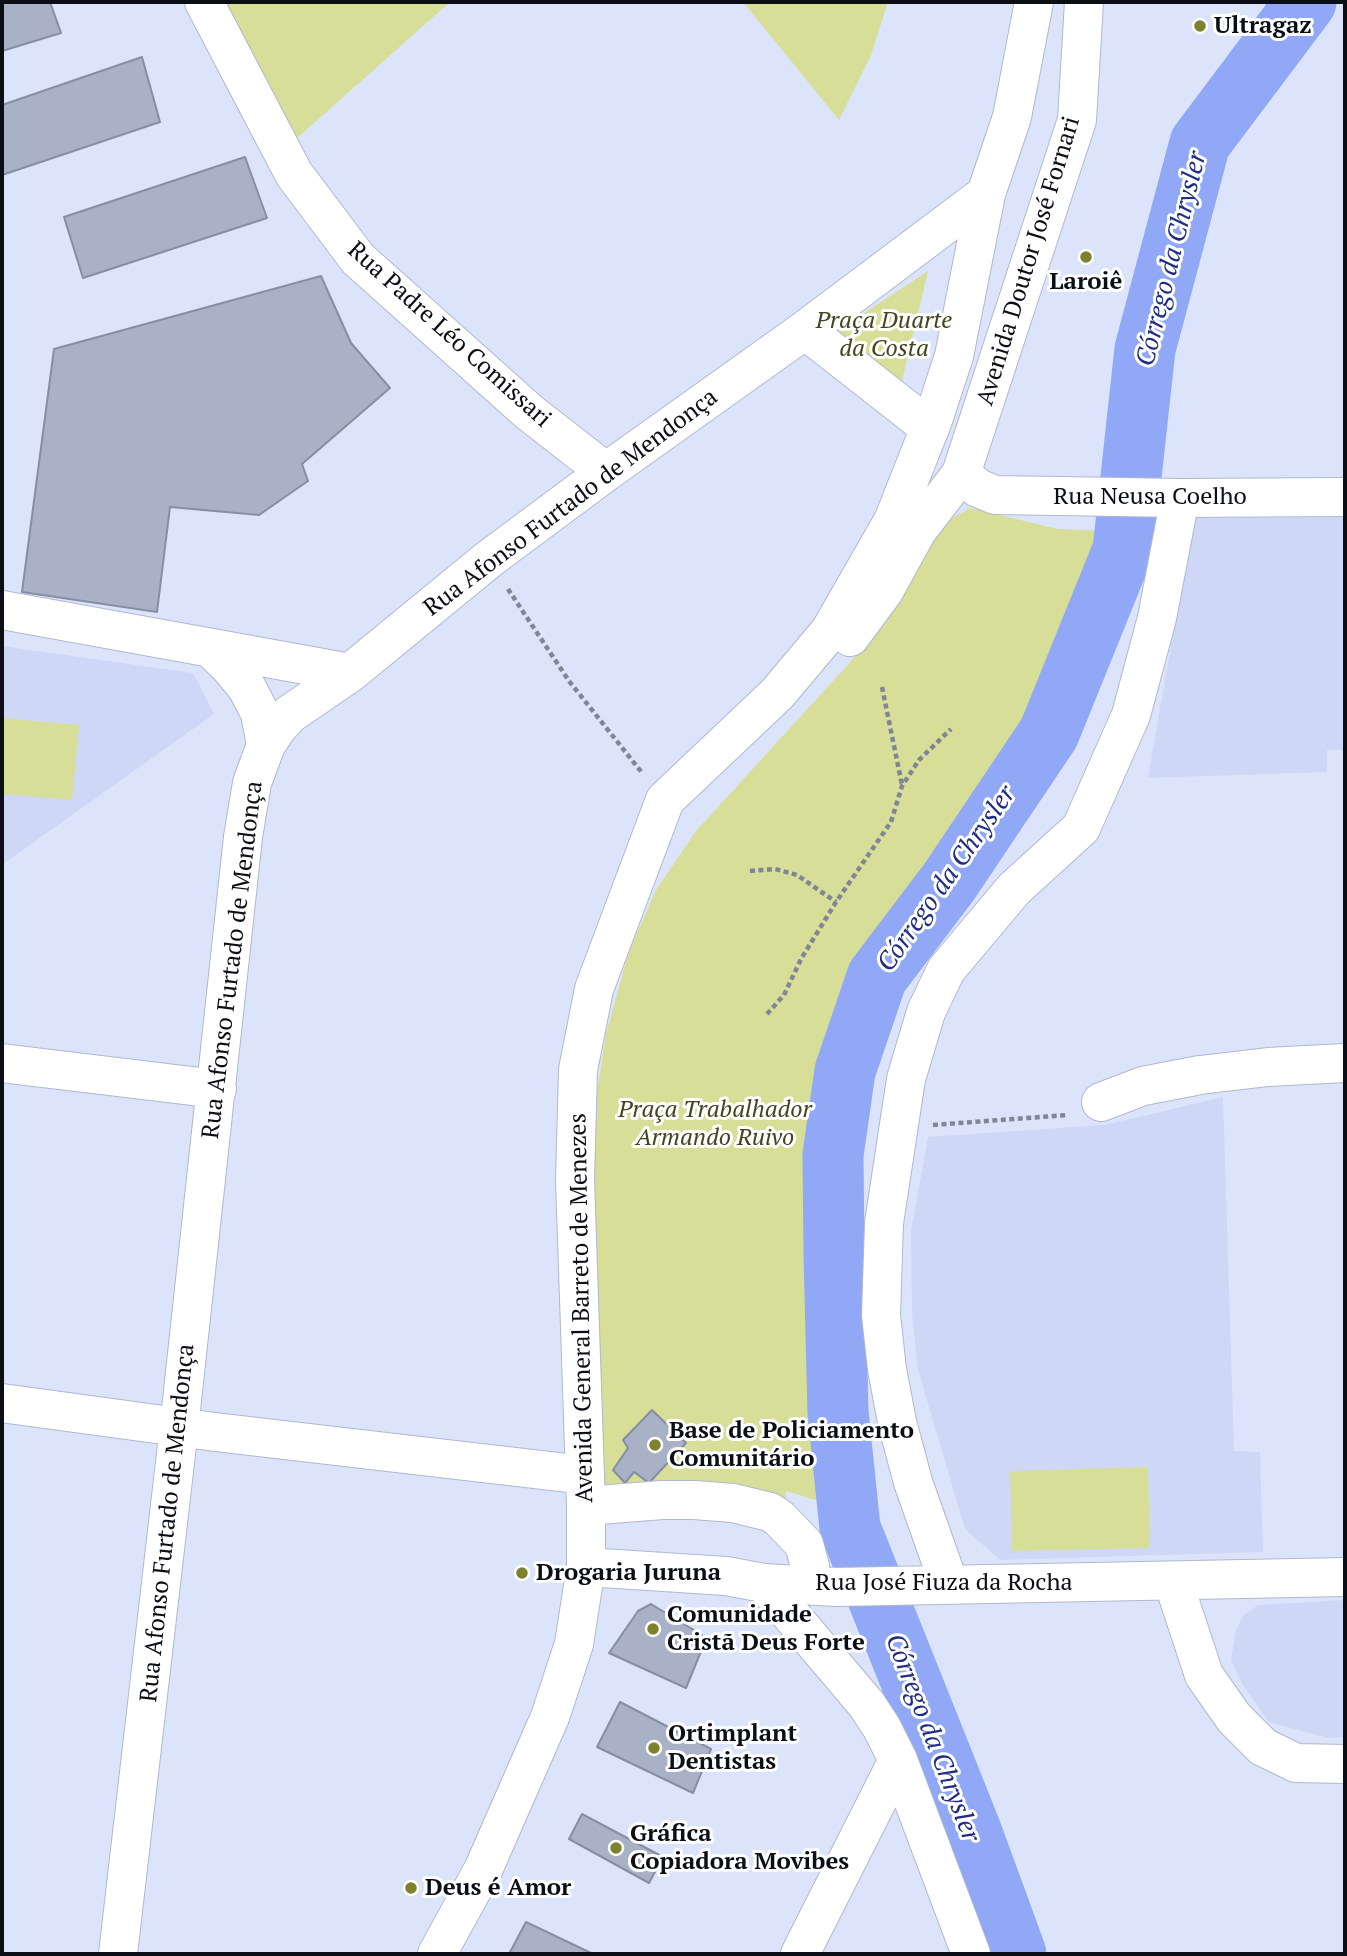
<!DOCTYPE html>
<html>
<head>
<meta charset="utf-8">
<style>
  body { margin:0 }
  #map { position:relative; width:1347px; height:1956px; overflow:hidden; background:#dce4fb; font-family:"PT Serif",serif }
  canvas { display:block }
  .frame { position:absolute; inset:0; border:4px solid #0c0e16; pointer-events:none }
</style>
</head>
<body>
<div id="map">
<canvas width="1347" height="1956"></canvas>
<div class="frame"></div>
</div>
<script>
const context = document.querySelector('canvas').getContext('2d');
context.lineJoin = 'round';
function fill(path, color) {
  context.fillStyle = color;
  context.fill(path, 'evenodd');
}
function poly(rows) {
  const path = new Path2D();
  for (const r of rows) {
    path.moveTo(r[0], r[1]);
    for (let i = 2; i < r.length; i += 2) path.lineTo(r[i], r[i + 1]);
  }
  return path;
}
function trace(path, color, width, dash) {
  context.strokeStyle = color;
  context.lineWidth = width;
  context.lineCap = dash ? 'butt' : 'round';
  context.setLineDash(dash || []);
  context.stroke(path);
}
function drawText(font, color, halo, rows, align = 'center') {
  context.font = font + ' "PT Serif",serif';
  context.lineWidth = 6;
  context.setLineDash([]);
  context.textBaseline = 'middle';
  context.strokeStyle = halo;
  context.fillStyle = color;
  for (const [text, x, y, turn = 0] of rows) {
    context.save();
    context.translate(x, y);
    context.rotate((+turn || 0) * Math.PI / 180);
    context.textAlign = isNaN(turn) ? turn : align;
    if (halo) context.strokeText(text, 0, 0);
    context.fillText(text, 0, 0);
    context.restore();
  }
}
fill(poly([
  [1345,517,1345,750,1327,750,1327,772,1148,778,1193,518],
  [2,646,193,673,214,714,2,865],
  [1223,1097,1234,1451,1260,1452,1263,1552,1000,1560,965,1529,918,1370,912,1312,911,1231,928,1137,1105,1125],
  [1345,1600,1345,1737,1328,1738,1269,1722,1242,1684,1231,1660,1236,1630,1244,1615,1258,1605]
]), '#ced8f6');
fill(poly([
  [215,2,450,2,296,139],
  [743,2,888,2,871,55,839,120],
  [928,271,901,385,834,333],
  [970,508,1058,529,1111,531,1038,721,969,813,868,973,840,1066,835,1143,823,1238,819,1377,825,1503,786,1491,785,1505,600,1492,594,1396,593,1118,606,1034,629,951,656,890,696,831,853,659,933,529],
  [2,718,79,725,72,800,2,794],
  [1148,1467,1150,1548,1012,1551,1010,1471]
]), '#d6de97');
trace(poly([
  [1016,1954,971,1831,850,1528,838,1412,834,1255,833,1155,845,1071,877,977,949,882,1049,733,1123,550,1145,349,1200,143,1306,2]
]), '#90a8f5', 61);
const building = poly([
  [2,2,50,2,61,33,2,51,2,2],
  [142,57,160,122,2,175,2,105,142,57],
  [245,157,267,218,83,278,64,217,245,157],
  [321,276,351,343,390,388,302,464,308,481,259,515,170,507,157,612,22,592,54,349,321,276],
  [652,1410,686,1443,649,1483,634,1472,625,1483,613,1470,628,1448,623,1440,652,1410],
  [651,1604,702,1635,702,1649,686,1688,609,1653,638,1611,651,1604],
  [620,1702,711,1749,693,1793,597,1747,620,1702],
  [582,1814,663,1857,649,1883,569,1839,582,1814],
  [526,1922,591,1953,590,1954,509,1954,526,1922]
]);
fill(building, '#a9b1c7');
trace(building, '#868ea3', 2);
const minor = poly([
  [204,2,294,174,358,259,529,412,606,472],
  [805,330,930,428],
  [961,474,978,488,995,495,1180,498,1345,497],
  [2,610,350,673],
  [210,648,229,666,247,688,260,713,266,745],
  [2,1063,217,1089],
  [1101,1102,1143,1086,1200,1075,1268,1067,1345,1063],
  [2,1403,215,1432,585,1475],
  [586,1506,662,1500,694,1500,733,1503,770,1512,779,1518,804,1544,810,1566,810,1584],
  [586,1567,726,1576,764,1583,837,1587,1345,1577],
  [1173,1581,1204,1675,1234,1718,1263,1747,1296,1763,1345,1764],
  [764,1583,867,1705,882,1728,898,1760,971,1954],
  [949,1584,913,1482,897,1422,887,1369,881,1315,884,1223,906,1079,926,1012,946,970,1014,889,1081,828,1131,715,1157,618,1180,498],
  [118,1954,179,1428,243,837,252,783,266,745,278,727,290,714,350,673,489,559,606,472,805,330,986,194],
  [800,1954,898,1760]
]);
const major = poly([
  [850,637,884,591,917,531,961,474,1077,120,1084,2],
  [437,1954,483,1870,550,1717,574,1644,586,1567,586,1506,575,1180,578,1070,594,989,665,800,777,694,830,631,893,521,933,420,954,356,986,194,1012,117,1034,2]
]);
trace(minor, '#b0b8ce', 40);
trace(major, '#b0b8ce', 40);
trace(poly([
  [508,589,569,681,643,774],
  [882,687,902,785],
  [750,871,775,869,797,875,836,902],
  [767,1014,784,995,801,959,836,902,891,822,902,786,919,760,951,729],
  [933,1125,1068,1115]
]), '#818696', 4.5, [5, 3.5]);
trace(minor, '#fff', 38);
trace(major, '#fff', 38);
for (const [x, y, r, color] of [
  [1200,26,7,"#7d822d"],
  [1086,257,7,"#7d822d"],
  [655,1445,7,"#7d822d"],
  [522,1573,7,"#7d822d"],
  [653,1629,7,"#7d822d"],
  [654,1748,7,"#7d822d"],
  [616,1848,7,"#7d822d"],
  [411,1888,7,"#7d822d"]
]) {
  const dot = new Path2D();
  dot.arc(x, y, r, 0, 2 * Math.PI);
  context.fillStyle = color;
  context.fill(dot);
  trace(dot, '#fff', 2.5);
}
drawText('bold 24px', '#0c0e16', '#fff', [
  ["Ultragaz",1214,26],
  ["Laroiê",1086,282,"center"],
  ["Base de Policiamento",669,1431],
  ["Comunitário",669,1459],
  ["Drogaria Juruna",536,1573],
  ["Comunidade",667,1615],
  ["Cristã Deus Forte",667,1643],
  ["Ortimplant",668,1734],
  ["Dentistas",668,1762],
  ["Gráfica",630,1834],
  ["Copiadora Movibes",630,1862],
  ["Deus é Amor",425,1888]
], 'left');
drawText('24px', '#0c0e16', '#fff', [
  ["Avenida Doutor José Fornari",1029,261,-73],
  ["Rua Padre Léo Comissari",449,335,42],
  ["Rua Neusa Coelho",1150,497],
  ["Rua Afonso Furtado de Mendonça",571,503,-37],
  ["Rua Afonso Furtado de Mendonça",233,960,-83],
  ["Avenida General Barreto de Menezes",582,1308,-91],
  ["Rua Afonso Furtado de Mendonça",168,1523,-84],
  ["Rua José Fiuza da Rocha",944,1583]
]);
drawText('italic 24px', '#42451f', '#fff', [
  ["Praça Duarte",884,321],
  ["da Costa",884,349],
  ["Praça Trabalhador",715,1110],
  ["Armando Ruivo",715,1138]
]);
drawText('italic 26px', '#202d83', '#fff', [
  ["Córrego da Chrysler",1172,259,-76],
  ["Córrego da Chrysler",947,879,-55],
  ["Córrego da Chrysler",932,1738,69]
]);
</script>
</body>
</html>
